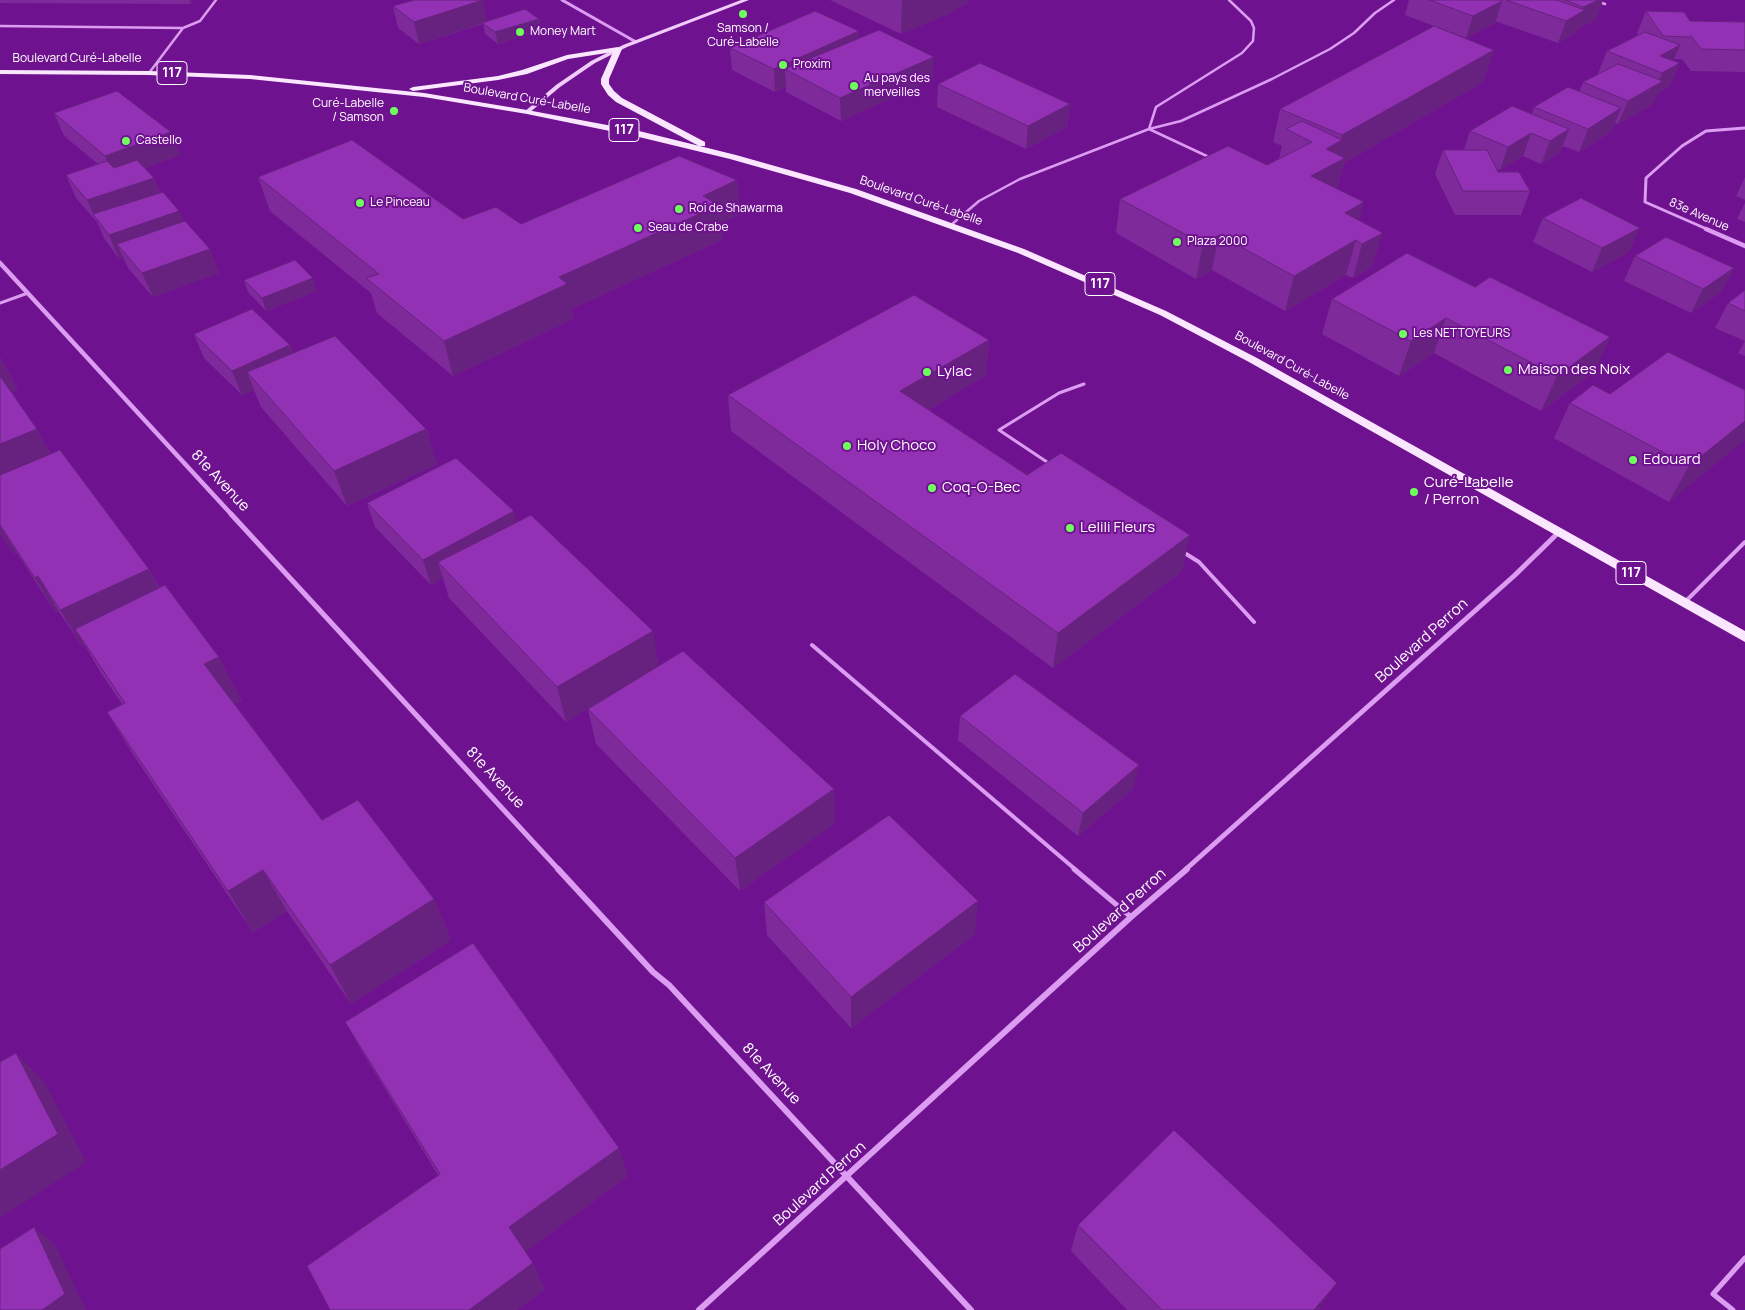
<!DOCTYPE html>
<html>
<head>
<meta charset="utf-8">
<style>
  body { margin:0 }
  canvas { display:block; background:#6f128f }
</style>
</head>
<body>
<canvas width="1745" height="1310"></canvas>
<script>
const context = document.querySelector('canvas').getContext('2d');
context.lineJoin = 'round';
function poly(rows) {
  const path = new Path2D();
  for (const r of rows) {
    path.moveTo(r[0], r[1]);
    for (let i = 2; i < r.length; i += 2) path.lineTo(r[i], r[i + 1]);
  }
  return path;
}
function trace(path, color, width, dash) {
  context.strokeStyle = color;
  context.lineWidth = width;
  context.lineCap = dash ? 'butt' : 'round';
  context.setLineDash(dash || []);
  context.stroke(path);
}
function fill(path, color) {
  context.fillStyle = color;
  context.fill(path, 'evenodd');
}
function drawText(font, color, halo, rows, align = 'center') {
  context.font = font + ' Manrope,sans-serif';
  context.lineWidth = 4;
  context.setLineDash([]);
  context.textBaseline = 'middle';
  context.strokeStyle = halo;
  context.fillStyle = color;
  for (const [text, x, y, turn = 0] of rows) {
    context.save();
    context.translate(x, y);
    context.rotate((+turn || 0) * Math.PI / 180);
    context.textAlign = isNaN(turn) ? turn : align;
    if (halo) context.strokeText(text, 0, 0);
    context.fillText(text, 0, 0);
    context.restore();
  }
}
trace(poly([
  [1593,0,1605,4],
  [0,26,183,28,200,21,216,0],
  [149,73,183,28],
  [1149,129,1181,121,1272,79,1330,49,1354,33,1375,13,1394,0],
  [1149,129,1156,107,1242,53,1253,41,1254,28,1251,21,1229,0],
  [951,225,979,201,1020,179,1149,129,1211,158]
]), '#db9cf2', 2.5);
trace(poly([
  [0,303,28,293],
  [1050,464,999,430,1059,393,1084,384]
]), '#db9cf2', 3);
trace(poly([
  [1183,552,1199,562,1254,622],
  [1685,602,1745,542],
  [812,645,1076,870]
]), '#db9cf2', 4);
trace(poly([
  [1074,869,1131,917],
  [1733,1310,1713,1294,1745,1258]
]), '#db9cf2', 5);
trace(poly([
  [562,0,636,42],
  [1709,230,1645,202,1646,178,1682,146,1706,131,1745,128]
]), '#db9cf2', 3);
trace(poly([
  [1706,229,1745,246],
  [0,263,232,515]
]), '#db9cf2', 4.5);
trace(poly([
  [231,514,559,870],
  [1185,870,1515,575,1559,532]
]), '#db9cf2', 5);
trace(poly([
  [558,869,653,972,669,985,971,1310],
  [699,1310,1131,917,1187,869]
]), '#db9cf2', 6);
fill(poly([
  [741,0,749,0,627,47,595,63,560,87,529,113,524,112,556,85,591,61,623,45,741,0]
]), '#f0cbfc');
fill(poly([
  [618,47,622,49,609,79,609,84,614,91,622,98,705,142,705,146,699,146,616,102,608,95,601,84,601,79,613,52,568,59,527,74,498,80,413,91,409,89,413,87,498,76,522,70,567,55,618,47],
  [0,70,149,71,250,75,424,93,527,110,639,131,736,155,856,189,1024,249,1166,311,1257,358,1745,631,1745,642,1249,362,1160,315,1018,253,850,193,730,159,639,137,527,114,424,97,250,79,149,75,0,74,0,70]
]), '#fae7ff');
fill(poly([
  [0,0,193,0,191,4,0,3],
  [830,0,968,0,967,4,955,9,955,11,901,34],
  [1409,0,1603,0,1596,20,1578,28,1577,32,1558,43,1495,21,1495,23,1466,38,1435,26,1494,50,1483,82,1344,163,1337,189,1359,221,1372,267,1353,278,1346,275,1285,311,1212,270,1196,279,1116,233,1120,199,1267,165,1279,159,1282,146,1273,142,1280,109,1434,26,1405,15],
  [393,6,487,21,539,19,541,30,498,44,485,34,483,24,419,44,398,28],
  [1646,11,1690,21,1745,22,1745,72,1691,71,1682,59,1674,59,1670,86,1658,93,1653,104,1618,124,1615,123,1612,131,1579,152,1563,146,1560,152,1541,164,1523,156,1500,170,1497,169,1498,172,1530,191,1521,215,1455,215,1435,174,1443,150,1464,150,1470,131,1532,114,1534,107,1579,92,1583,82,1598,74,1607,51,1638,35,1637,33],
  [859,38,933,79,841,121,786,92,786,87,775,92,732,70,730,48],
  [938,84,1070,104,1067,127,1026,149,937,107],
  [54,113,180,155,145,168,154,178,160,193,179,211,183,221,219,273,153,297,128,268,123,257,119,259,104,238,97,222,76,198,66,175,98,164,64,136],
  [258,177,463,219,521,224,737,180,740,214,721,223,722,240,571,309,573,319,453,376,377,313,371,293,270,211],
  [1745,177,1745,200,1736,196],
  [1745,203,1745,222,1737,219],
  [1543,218,1629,252,1592,272,1533,242],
  [1635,256,1734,268,1721,292,1691,313,1624,281],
  [244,280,317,291,266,311,248,292],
  [1745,290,1745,341,1715,328,1728,303],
  [1332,299,1610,337,1594,372,1541,411,1434,353,1399,376,1322,334],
  [194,334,290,345,293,353,426,429,437,464,347,506,261,407,254,390,242,395,204,358],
  [989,340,986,375,928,410,1027,475,1182,571,1053,668,731,431,728,395],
  [1745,341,1745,356,1738,353],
  [0,357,18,390,12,392,51,454,149,569,160,588,242,701,235,704,322,820,434,899,451,940,351,1004,287,911,253,932,134,756,107,712,122,704,101,673,84,644,82,646,59,612,56,613,17,553,14,554,0,533],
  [1745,390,1669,502,1554,438,1570,403],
  [367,503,517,522,659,665,834,789,835,823,740,891,596,744,588,709,592,706,566,722,449,598,443,578,431,585,375,527],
  [960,716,1133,789,1078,836,958,740],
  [764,902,975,934,851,1028,767,935],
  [345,1022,628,1176,525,1252,545,1289,517,1310,330,1310,438,1175,363,1053],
  [1078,1225,1320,1308,1318,1310,1127,1310,1071,1251]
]), '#7e2a9b');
fill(poly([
  [189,0,193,0,191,4],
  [483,0,487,22,419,44,414,22],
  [902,0,968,0,967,4,955,9,955,11,901,34],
  [1599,0,1603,0,1596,20,1578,28,1577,32,1558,43,1566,21,1582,12,1583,7],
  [1502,1,1495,23,1466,38,1473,16],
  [539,19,541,30,498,44,495,32],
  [859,31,859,53,785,69,786,87,775,92,774,69],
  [1680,45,1670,68,1660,56],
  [1494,50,1483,82,1344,163,1336,192,1311,176,1326,149,1341,141,1342,135],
  [934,57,933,79,841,121,840,98],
  [1680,63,1670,86,1658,93,1653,104,1618,124,1628,101,1657,85,1662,73],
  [1070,104,1067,127,1026,149,1028,126],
  [1621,108,1612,131,1579,152,1588,129],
  [1569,129,1560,152,1541,164,1550,141],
  [171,132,180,155,115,179,105,156],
  [1531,133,1523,156,1500,170,1508,147],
  [154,178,163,201,95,217,87,200],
  [737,180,740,214,721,223,722,240,571,309,573,319,453,376,444,341,703,196],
  [1364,202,1355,237,1345,213],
  [179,211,189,235,117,244,123,257,119,259,109,235],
  [1640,228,1629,252,1592,272,1602,248],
  [1383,233,1372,267,1353,278,1362,244],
  [1219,235,1212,270,1196,279,1203,244],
  [1356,240,1346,275,1285,311,1294,276],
  [210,249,219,273,153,297,142,273],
  [1734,268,1721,292,1691,313,1703,289],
  [313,278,317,291,266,311,262,298],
  [1446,318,1434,353,1399,376,1411,341],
  [1610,337,1594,372,1541,411,1557,376],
  [989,340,986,375,899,427,900,391],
  [290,345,299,369,247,372,254,390,242,395,232,371],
  [0,357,18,390,8,394,0,380],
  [1745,421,1745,440,1669,502,1689,466],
  [37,429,56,465,0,488,0,444],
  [426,429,437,464,347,506,334,471],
  [514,511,520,536,438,562,443,578,431,585,423,560],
  [0,526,17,553,14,554,0,532],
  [1190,535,1182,571,1053,668,1058,633],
  [149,569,168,604,75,629,84,644,82,646,60,610],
  [38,576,59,612,56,613,35,578],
  [653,631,659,666,566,722,557,687],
  [219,657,242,701,227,708,204,664],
  [1139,765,1133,789,1078,836,1083,813],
  [834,789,835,823,740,891,735,858],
  [263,870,287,911,253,932,228,891],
  [434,899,451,940,351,1004,330,965],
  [978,901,975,934,851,1028,851,997],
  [16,1053,45,1083,86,1162,0,1218,0,1170],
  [619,1148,628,1176,523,1254,509,1227],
  [34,1227,55,1245,86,1310,42,1310],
  [533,1263,545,1289,517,1310,469,1310],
  [1337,1283,1318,1310,1314,1310]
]), '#66227e');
const building = poly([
  [414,0,483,0,414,22,393,6,414,0],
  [1430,0,1500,0,1502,1,1473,16,1430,0],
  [1506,0,1556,0,1585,10,1566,21,1506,0],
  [1565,0,1599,0,1583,7,1565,0],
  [525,9,539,19,495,32,482,23,525,9],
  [815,11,859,31,774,69,730,48,815,11],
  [1646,11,1684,12,1690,21,1745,22,1745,50,1701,49,1692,37,1663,36,1646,11],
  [1434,26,1494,50,1342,135,1280,109,1434,26],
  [879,30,934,57,840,98,785,69,879,30],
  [1645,32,1680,45,1660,56,1680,63,1662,73,1607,51,1645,32],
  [980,63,1070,104,1028,126,938,84,980,63],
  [1618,64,1663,81,1628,101,1583,82,1618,64],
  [1568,87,1621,108,1588,129,1534,107,1568,87],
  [117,91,171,132,105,156,54,113,117,91],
  [1512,106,1569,129,1550,141,1531,133,1508,147,1470,131,1512,106],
  [1302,121,1342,140,1326,149,1345,158,1311,176,1364,202,1345,213,1383,233,1362,244,1356,240,1294,276,1219,235,1203,244,1120,199,1228,146,1267,165,1312,142,1286,129,1302,121],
  [352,140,463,219,496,207,521,224,679,156,737,180,703,196,719,205,559,277,567,284,444,341,366,278,379,274,258,177,352,140],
  [1443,150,1487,150,1498,172,1519,172,1530,191,1463,191,1443,150],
  [137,160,154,178,87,200,66,175,107,161,114,168,137,160],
  [163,192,179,211,109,235,93,214,163,192],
  [1581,198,1640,228,1602,248,1543,218,1581,198],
  [185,221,210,249,142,273,117,244,185,221],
  [1666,237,1734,268,1703,289,1635,256,1666,237],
  [1407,253,1475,287,1490,277,1610,337,1557,376,1446,318,1411,341,1332,299,1407,253],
  [295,260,313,278,262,298,244,280,295,260],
  [1745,290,1745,311,1728,303,1745,290],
  [914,295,989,340,900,391,1027,475,1061,453,1190,535,1058,633,728,395,914,295],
  [252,309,290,345,232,371,194,334,252,309],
  [335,336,426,429,334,471,247,372,335,336],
  [1668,352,1745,390,1745,421,1689,466,1570,403,1593,385,1610,394,1668,352],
  [0,376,37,429,0,444,0,376],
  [60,450,149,569,60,610,38,576,35,578,0,525,0,475,60,450],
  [456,458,514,511,423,560,367,503,456,458],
  [531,515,653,631,557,687,438,562,531,515],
  [165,585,219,657,204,664,322,820,358,800,434,899,330,965,263,870,228,891,107,712,125,703,75,629,165,585],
  [683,651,834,789,735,858,588,709,683,651],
  [1015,674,1139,765,1083,813,960,716,1015,674],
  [889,815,978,901,851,997,764,902,889,815],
  [473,943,619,1148,509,1227,533,1263,469,1310,330,1310,307,1266,440,1174,345,1022,473,943],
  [16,1053,58,1134,0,1170,0,1062,16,1053],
  [1174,1130,1337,1283,1314,1310,1162,1310,1078,1225,1174,1130],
  [34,1227,65,1294,42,1310,0,1310,0,1249,34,1227]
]);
fill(building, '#9231b4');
trace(building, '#66227e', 1);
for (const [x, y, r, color] of [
  [743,14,5,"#6eff5d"],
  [520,32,5,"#6eff5d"],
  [783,65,5,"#6eff5d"],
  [854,86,5,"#6eff5d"],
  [394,111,5,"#6eff5d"],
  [126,141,5,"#6eff5d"],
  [360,203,5,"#6eff5d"],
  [679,209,5,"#6eff5d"],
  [638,228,5,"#6eff5d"],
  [1177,242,5,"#6eff5d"],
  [1403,334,5,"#6eff5d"],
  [1508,370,5,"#6eff5d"],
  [927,372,5,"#6eff5d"],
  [847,446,5,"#6eff5d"],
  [1633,460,5,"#6eff5d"],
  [932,488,5,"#6eff5d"],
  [1414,492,5,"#6eff5d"],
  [1070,528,5,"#6eff5d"]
]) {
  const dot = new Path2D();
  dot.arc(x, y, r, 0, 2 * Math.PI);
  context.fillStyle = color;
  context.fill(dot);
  trace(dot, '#6f128f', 2);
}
drawText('12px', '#fff', '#6f128f', [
  ["Samson /",743,29,"center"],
  ["Curé-Labelle",743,43,"center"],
  ["Money Mart",530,32],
  ["Proxim",793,65],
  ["Au pays des",864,79],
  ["merveilles",864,93],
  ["Curé-Labelle",384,104,"right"],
  ["/ Samson",384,118,"right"],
  ["Castello",136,141],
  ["Le Pinceau",370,203],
  ["Roi de Shawarma",689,209],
  ["Seau de Crabe",648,228],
  ["Plaza 2000",1187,242],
  ["Les NETTOYEURS",1413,334]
], 'left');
drawText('12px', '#fff', '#6f128f', [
  ["Boulevard Curé-Labelle",77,59],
  ["Boulevard Curé-Labelle",527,99,10],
  ["Boulevard Curé-Labelle",921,201,19],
  ["83e Avenue",1699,215,24],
  ["Boulevard Curé-Labelle",1292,366,29]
]);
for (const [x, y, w] of [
  [172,73,30],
  [624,130,30],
  [1100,284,30],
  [1631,573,30]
]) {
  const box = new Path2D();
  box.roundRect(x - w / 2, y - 11.5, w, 23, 4);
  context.fillStyle = '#6f128f';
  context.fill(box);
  trace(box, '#fff', 1);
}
drawText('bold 14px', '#fff', null, [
  ["117",172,73],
  ["117",624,130],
  ["117",1100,284],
  ["117",1631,573]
]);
drawText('15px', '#fff', '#6f128f', [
  ["Maison des Noix",1518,370],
  ["Lylac",937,372],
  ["Holy Choco",857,446],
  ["Edouard",1643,460],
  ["Curé-Labelle",1424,483],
  ["/ Perron",1424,500],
  ["Coq-O-Bec",942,488],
  ["Lelili Fleurs",1080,528]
], 'left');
drawText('15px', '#fff', '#6f128f', [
  ["81e Avenue",220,481,47],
  ["Boulevard Perron",1422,641,-42],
  ["81e Avenue",495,778,47],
  ["Boulevard Perron",1120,911,-42],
  ["81e Avenue",771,1074,47],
  ["Boulevard Perron",820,1184,-42]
]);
</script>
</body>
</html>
